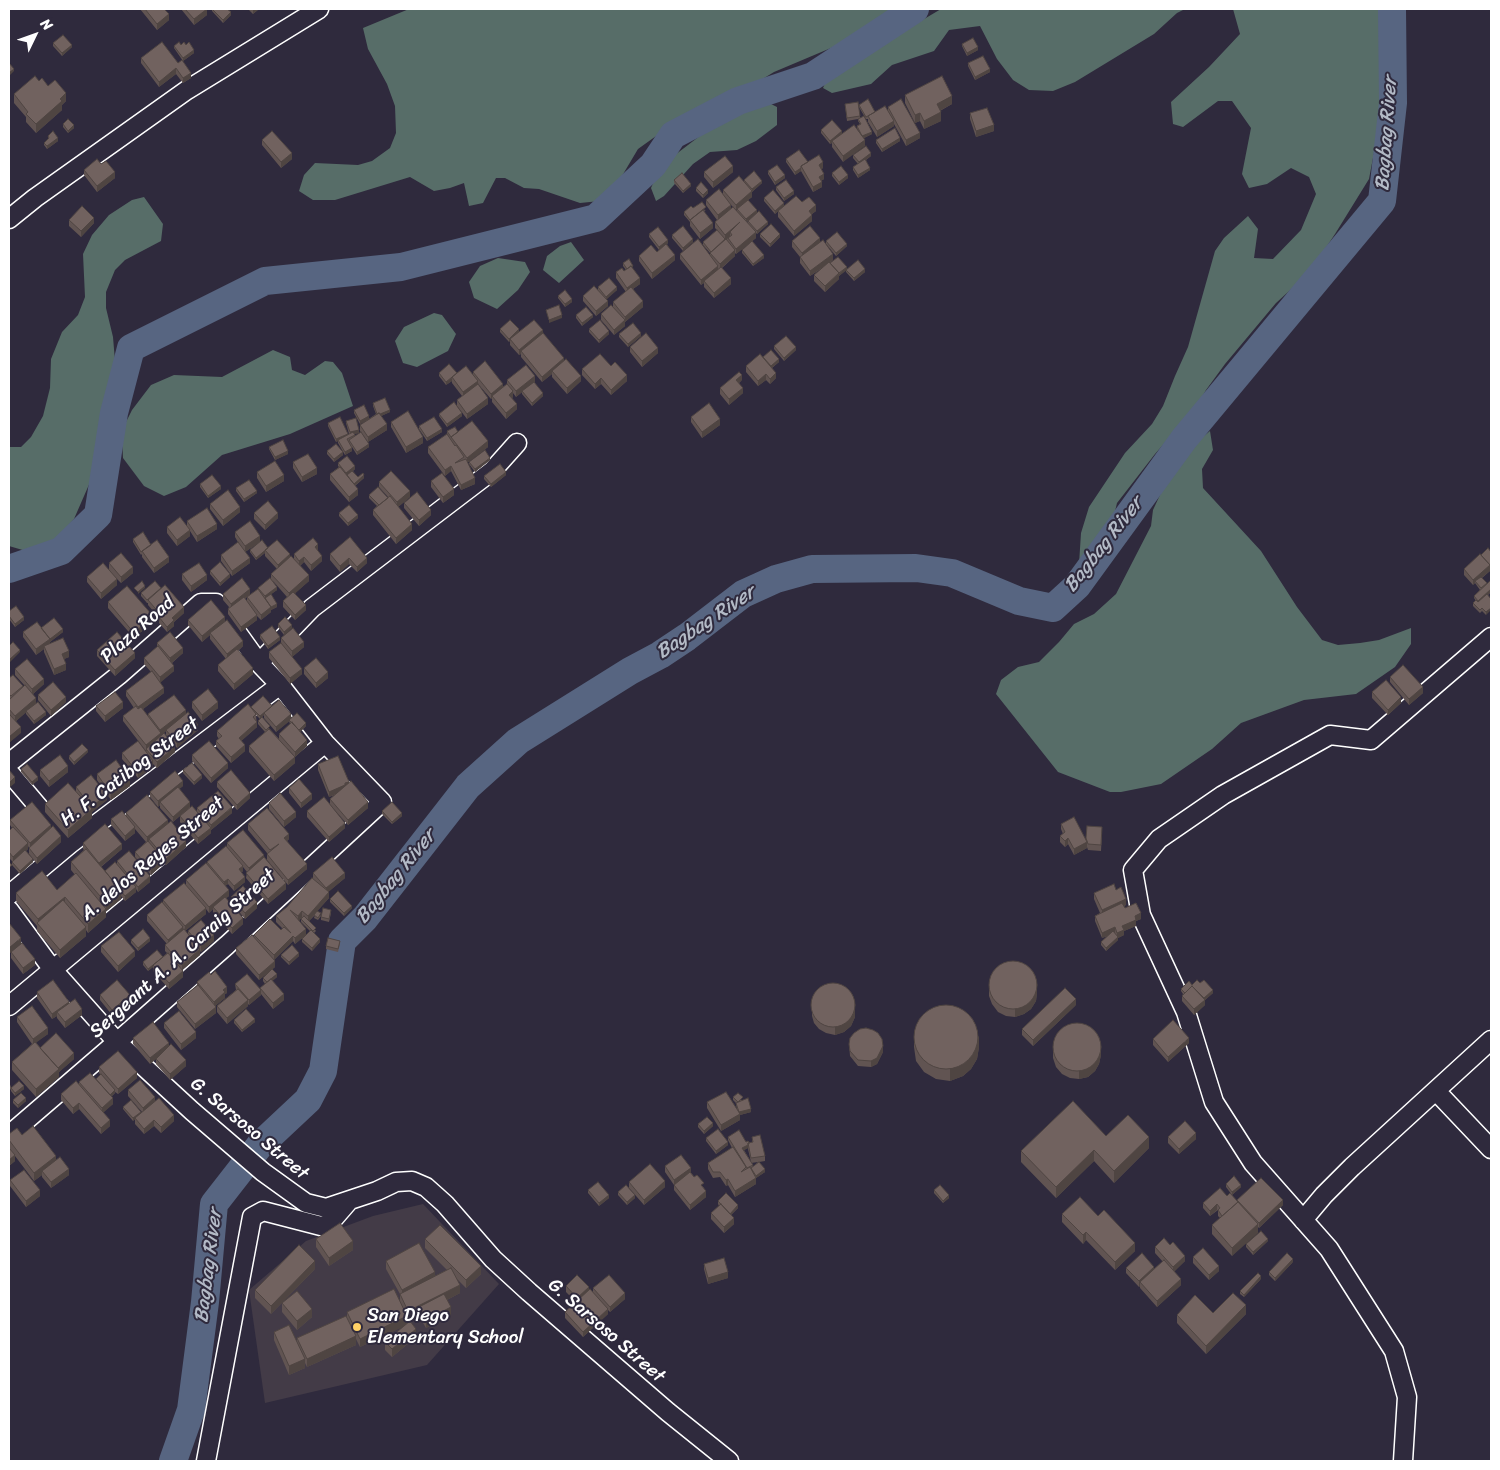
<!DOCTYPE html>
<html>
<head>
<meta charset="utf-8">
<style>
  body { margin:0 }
  #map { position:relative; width:1500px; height:1470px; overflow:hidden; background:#2f2a3d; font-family:Sriracha,sans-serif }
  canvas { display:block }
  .frame { position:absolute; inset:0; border:10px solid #fff; pointer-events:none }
  .north { position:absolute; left:10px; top:10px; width:50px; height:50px; -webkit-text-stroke:4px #2f2a3d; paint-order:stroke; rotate:48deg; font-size:14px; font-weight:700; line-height:20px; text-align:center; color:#fff }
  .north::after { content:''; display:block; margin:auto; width:18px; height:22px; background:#fff; clip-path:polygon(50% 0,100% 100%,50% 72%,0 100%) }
</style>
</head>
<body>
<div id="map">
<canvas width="1500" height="1470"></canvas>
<div class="frame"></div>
<div class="north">N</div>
</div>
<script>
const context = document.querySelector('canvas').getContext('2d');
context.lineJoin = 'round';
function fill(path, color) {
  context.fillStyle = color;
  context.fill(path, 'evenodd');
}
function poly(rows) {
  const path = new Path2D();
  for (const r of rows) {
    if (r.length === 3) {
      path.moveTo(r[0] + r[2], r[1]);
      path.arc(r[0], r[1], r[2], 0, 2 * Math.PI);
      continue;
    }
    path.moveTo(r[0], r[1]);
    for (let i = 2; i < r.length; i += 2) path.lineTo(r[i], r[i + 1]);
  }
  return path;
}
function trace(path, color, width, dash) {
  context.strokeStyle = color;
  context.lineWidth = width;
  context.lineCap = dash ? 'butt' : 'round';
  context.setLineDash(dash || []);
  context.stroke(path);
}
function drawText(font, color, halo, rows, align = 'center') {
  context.font = font + ' Sriracha,sans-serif';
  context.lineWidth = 4;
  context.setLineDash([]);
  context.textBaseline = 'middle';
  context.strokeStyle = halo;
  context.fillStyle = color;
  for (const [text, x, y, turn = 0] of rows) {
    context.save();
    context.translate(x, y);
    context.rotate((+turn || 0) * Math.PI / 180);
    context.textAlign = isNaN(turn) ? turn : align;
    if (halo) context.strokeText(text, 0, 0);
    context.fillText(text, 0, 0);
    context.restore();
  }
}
fill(poly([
  [423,1204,499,1284,427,1365,265,1403,249,1290,306,1241,373,1216]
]), '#433b47');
fill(poly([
  [409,9,895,9,838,45,774,72,743,91,713,102,684,116,638,149,616,186,600,201,580,203,539,189,524,188,505,178,496,178,483,203,469,206,464,183,450,188,434,191,410,177,335,200,313,200,299,191,304,175,315,163,358,165,372,161,390,148,396,133,395,106,387,84,368,49,363,28],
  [941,9,1185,9,1177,13,1154,34,1075,82,1053,91,1029,90,1013,80,997,59,980,26,949,30,934,51,892,65,871,84,832,93,823,88,828,76],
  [1233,9,1385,9,1392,57,1369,179,1335,234,1309,273,1276,303,1225,364,1206,390,1197,406,1155,454,1117,503,1109,536,1100,560,1079,564,1081,533,1089,507,1125,453,1152,424,1163,406,1175,376,1188,347,1215,251,1224,238,1248,216,1258,229,1254,258,1273,259,1301,230,1316,194,1309,177,1291,168,1267,184,1249,188,1242,174,1251,128,1232,101,1218,101,1183,127,1173,124,1171,102,1209,67,1240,34],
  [765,101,777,107,777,125,756,141,737,150,710,152,693,164,664,196,656,201,651,188,658,172,671,158,705,132,731,117],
  [144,197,163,224,161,241,125,260,115,270,106,292,106,308,113,337,115,361,107,391,98,458,91,480,74,519,55,541,44,548,26,551,9,546,9,447,21,447,31,437,43,416,50,388,51,359,62,332,78,315,85,297,83,254,92,235,109,215,132,200],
  [571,242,584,260,559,283,543,270,547,256,560,246],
  [498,258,525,262,530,272,518,290,497,309,474,298,469,282,480,266],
  [434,313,442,315,456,334,448,351,417,367,403,363,395,341,404,327],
  [273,350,290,357,292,370,305,375,325,361,333,362,342,373,353,406,290,434,222,455,186,487,164,496,144,486,123,458,122,439,126,422,132,410,151,385,174,375,222,377],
  [1210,431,1213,450,1202,469,1203,488,1261,551,1297,607,1322,640,1338,645,1360,643,1379,640,1411,628,1411,644,1395,667,1356,694,1304,700,1241,723,1212,749,1161,784,1121,792,1110,792,1058,772,996,694,1001,680,1018,667,1039,662,1059,642,1074,624,1094,614,1116,594,1151,526,1153,510,1172,469,1185,452]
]), '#576d68');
trace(poly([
  [9,569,61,551,98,515,114,413,131,348,265,281,401,267,596,218,653,165,673,135,738,101,813,76,915,9],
  [173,1461,191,1410,205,1302,214,1204,260,1145,308,1100,323,1071,342,941,365,918,468,786,518,741,630,671,660,655,687,637,743,594,776,579,812,569,916,568,952,573,1019,601,1053,608,1077,586,1184,439,1382,201,1393,103,1392,9]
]), '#576581', 28);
const minor = poly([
  [9,219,35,198,187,90,319,9],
  [259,663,312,608,492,471,517,443],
  [9,763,119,675,201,603,216,603,259,663,280,685,325,743,382,802,227,945,117,1042,9,1135],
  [9,772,70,844],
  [9,895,70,844,280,685],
  [9,910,53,970,117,1042,192,1111,263,1172,306,1203,326,1208,377,1191,396,1182,412,1181,426,1187,445,1204,493,1259,529,1292,668,1412,729,1461],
  [9,1006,325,743],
  [1436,1091,1491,1149],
  [1303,1220,1324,1195,1352,1167,1491,1040],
  [206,1461,252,1217,263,1211,321,1226,329,1224,348,1202],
  [1403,1461,1407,1397,1394,1351,1329,1249,1253,1163,1214,1102,1186,1012,1141,915,1133,870,1159,839,1223,795,1330,735,1371,740,1491,637]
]);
trace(minor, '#fff', 21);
trace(minor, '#2f2a3d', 18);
fill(poly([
  [140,9,164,9,169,20,157,30],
  [181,9,206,9,207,15,194,25],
  [212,9,227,9,231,15,223,23,212,11],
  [248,9,259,9,253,14],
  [53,43,72,47,62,56,53,46],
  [962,44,978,50,967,56,962,46],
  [186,45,194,53,183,61,174,48,174,46],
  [141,58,178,63,191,78,183,83,176,74,159,87,141,63],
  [968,63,990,72,975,80,968,66],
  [39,81,48,86,66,101,62,105,62,110,36,133,26,122,26,117,14,103,14,94],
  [905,95,952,104,940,111,941,121,924,129,920,121,915,123,905,103],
  [845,104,860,116,860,118,872,134,864,138,843,162,832,147,832,143,830,144,821,133,821,130,842,134,859,132,857,128,857,126,860,124,858,121,858,119,847,121],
  [859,105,875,112,888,110,888,107,920,138,906,146,894,124,894,126,877,137,868,122,868,119,866,119,859,107],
  [970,113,994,131,976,137,970,119],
  [63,124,74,128,68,133,63,127],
  [48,136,58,141,47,149,44,145,44,143,48,139],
  [262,140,292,159,281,168,262,145],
  [876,140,900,141,882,152,876,143],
  [853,155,871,156,866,160,870,170,858,178,853,170,853,167,858,164,853,158],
  [786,159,808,162,823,168,821,169,824,179,821,181,822,187,813,192,801,171,795,175,786,162],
  [101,164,115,178,97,192,84,175,84,170],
  [768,171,785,178,775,185,768,174],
  [704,172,733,172,713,188,704,177],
  [832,173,848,178,839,185,832,176],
  [674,180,691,186,683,193,674,183],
  [744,180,762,183,752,192,752,197,748,200,757,213,747,222,748,223,748,221,768,224,757,234,756,233,756,238,736,254,735,253,735,256,722,268,731,284,714,298,704,287,704,283,701,285,680,259,680,254,710,255,710,253,703,245,703,242,717,230,715,228,715,222,717,220,706,205,706,200,723,194,723,190,744,182],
  [731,205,736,210,737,209,737,211,731,208],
  [776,187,794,194,784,201,776,190],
  [696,188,708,193,703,198,696,191],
  [764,198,784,206,775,214,764,201],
  [802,202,816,211,812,214,812,221,794,236,778,217,778,211],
  [693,208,706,210,704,211,713,228,700,239,690,226,690,222,684,215,684,212],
  [69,220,94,223,81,237,69,226],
  [649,234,668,243,667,244,675,260,652,279,639,261,639,256,657,252,659,250,649,237],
  [760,234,780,237,770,247,760,237],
  [672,235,693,242,683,251,672,238],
  [792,241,820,242,833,260,830,263,847,269,865,272,854,281,846,272,846,270,839,276,839,279,825,292,814,281,814,275,824,267,810,276,800,263,800,257,792,247],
  [826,241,847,246,836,256,826,244],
  [742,250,764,258,753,266,742,253],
  [623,263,633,269,640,284,633,289,643,307,625,322,625,326,614,335,601,320,601,314,613,307,613,302,626,292,616,278,616,272,624,271,626,270,623,266],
  [598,287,617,290,606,299,608,306,596,316,583,301,583,296,598,290],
  [558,296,572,302,565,307,558,298],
  [576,315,593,317,582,326,576,318],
  [500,329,519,332,543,333,581,381,567,394,552,377,552,374,542,382,521,357,521,354,519,355,510,345,510,340,509,342,500,332],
  [589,329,609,334,599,343,589,332],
  [619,334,641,336,628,347,619,337],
  [774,346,796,350,784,361,774,349],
  [630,347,658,353,642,367,630,352],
  [763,357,779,362,772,368,776,378,770,384,766,380,758,386,746,372,746,366],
  [611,366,627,381,611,395,601,384,595,389,582,375,582,369],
  [473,372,503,387,507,384,507,380,535,382,534,382,543,396,532,406,522,394,522,392,516,397,513,393,513,397,512,398,517,409,506,419,492,402,492,398,491,399,478,384,488,404,467,419,457,406,457,400,462,396,452,383,452,381,446,385,439,376,439,373,473,374],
  [742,380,739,383,743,393,729,405,720,394,720,388],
  [373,403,390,412,381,416,387,430,368,442,360,431,360,425,376,414,373,406],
  [354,410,369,419,360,424,354,413],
  [439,414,462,416,447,427,439,416],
  [691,417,720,425,702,438,691,422],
  [346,421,359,433,354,434,355,436,369,447,357,455,352,447,352,451,345,455,338,443,338,441,336,442,328,426,328,423,348,435,349,434,346,423],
  [391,422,423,443,406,453,391,427],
  [419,426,442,432,427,441,419,429],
  [447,431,458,432,488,447,467,463,475,484,461,490,451,471,445,476,428,453,428,447,450,439,447,434],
  [269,447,288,454,275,460,269,449],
  [327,451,343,455,334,462,327,454],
  [490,460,475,472,469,464,469,462],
  [293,462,317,474,302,482,293,468],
  [338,463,355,469,353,471,358,477,364,478,355,486,358,495,349,502,330,480,330,474,339,467,338,466],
  [257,472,284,481,266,492,257,478],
  [506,475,491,487,484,479,484,476],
  [431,481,454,495,443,503,431,487],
  [379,482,410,497,398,507,412,530,396,544,373,515,373,510,377,506,369,498,369,495,388,497,379,487],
  [200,484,221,489,208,498,200,487],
  [236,488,257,493,244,502,236,491],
  [404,503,431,515,419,526,404,508],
  [210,504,240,512,223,526,210,509],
  [254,513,278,518,265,530,254,519],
  [339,513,358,518,348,526,339,516],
  [187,521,217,529,197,542,190,531,190,536,177,546,167,533,167,527,187,526],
  [235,532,260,542,268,548,294,559,294,554,318,550,317,551,322,561,311,571,304,562,300,566,309,581,295,593,306,610,295,620,283,607,283,601,287,597,273,581,277,590,271,594,277,607,271,610,271,612,261,620,257,616,257,620,241,632,228,614,228,609,229,607,223,600,223,594,250,594,245,599,247,601,247,597,258,589,258,588,271,579,271,574,277,569,265,556,265,553,256,560,250,552,250,550,260,542,245,552,250,563,232,576,221,561,221,555,239,544,235,537],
  [350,537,367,563,357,572,349,564,340,572,330,560,330,554],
  [133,539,169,562,154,573,142,557,142,554,141,555,133,542],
  [1491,552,1491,570,1490,569,1490,571,1482,578,1487,584,1491,581,1491,592,1488,595,1486,615,1482,611,1480,613,1473,606,1473,603,1476,601,1474,598,1474,596,1480,590,1475,583,1473,585,1464,575,1464,569],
  [109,563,133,573,121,583,117,579,117,585,101,599,87,582,87,577,109,569],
  [210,571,230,577,220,586,210,574],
  [182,574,207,580,191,592,182,580],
  [161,588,184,613,174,622,174,626,167,632,159,623,159,618,148,605,148,603,147,603,141,596,141,593],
  [108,602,153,622,134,638,108,608],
  [9,611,24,620,15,627,9,619],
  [188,620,225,621,243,646,238,651,253,674,234,690,218,671,218,665,226,659,210,639,210,635,202,642,188,625],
  [278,624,292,628,284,635,278,627],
  [41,628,63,632,50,642,50,644,69,657,64,659,66,670,54,675,44,652,44,649,36,655,23,637,23,632],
  [260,635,280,640,268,649,260,638],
  [281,638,304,647,292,657,302,674,290,684,269,658,269,652,281,643],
  [157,643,183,653,172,663,174,671,160,682,164,693,143,709,148,717,148,714,186,714,198,730,177,748,166,735,166,731,161,735,161,736,175,752,157,768,153,764,153,767,138,778,122,759,122,753,146,751,123,721,123,716,134,708,126,696,126,691,151,672,144,664,144,658,157,647],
  [97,650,135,658,115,676,97,656],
  [304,668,328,678,316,688,304,674],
  [15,669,44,684,33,694,36,703,46,715,34,724,26,714,26,712,16,721,21,733,9,715,9,700,10,698,9,696,9,678,23,687,25,686,15,675],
  [1390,677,1423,693,1409,705,1390,682],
  [1372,692,1401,703,1388,715,1372,698],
  [38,695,66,702,51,716,38,700],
  [192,702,218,708,202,721,192,708],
  [96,706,123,708,105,722,96,711],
  [272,706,291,719,306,726,300,732,307,746,295,757,287,748,295,763,274,781,249,752,249,746,265,732,258,724,258,721,270,729,279,739,279,734,290,724,289,721,276,732,264,718,264,715,260,719,256,715,257,727,241,741,245,751,231,763,216,746,216,741,219,739,217,736,217,731,251,708,251,707],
  [88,752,74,765,69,759,69,756],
  [192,755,228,768,211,783,192,761],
  [318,764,349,783,368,808,348,825,330,805,330,799,335,795,329,797,318,770],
  [21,769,38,780,32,785,21,772],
  [40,770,68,772,49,787,40,776],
  [183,770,202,778,194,785,183,773],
  [97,774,130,786,111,800,97,780],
  [217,782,250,798,237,810,217,787],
  [183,786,179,789,190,807,197,811,197,808,232,813,211,830,211,833,198,844,180,822,180,816,173,822,160,808,160,805,158,807,150,797,150,792],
  [76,787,107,800,92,812,92,818,68,838,45,812,45,804,76,792],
  [289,788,312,799,301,808,289,793],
  [269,803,296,817,284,827,269,809],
  [307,811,345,828,329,842,307,817],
  [382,811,402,816,392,824,382,814],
  [126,813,168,823,186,847,166,865,163,862,163,864,151,875,135,857,135,852,146,842,135,829,135,833,125,841,111,825,111,819,126,816],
  [10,820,51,828,61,842,37,864,29,854,29,848,28,846,28,849,26,851,33,862,20,874,12,865,12,861,9,858,9,831,12,828,10,825],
  [248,824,289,839,287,841,307,869,288,885,267,860,267,853,248,830],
  [1061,824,1086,841,1087,826,1102,833,1101,851,1088,850,1087,847,1087,848,1074,855,1068,844,1065,847,1060,842,1060,836,1063,834,1061,829],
  [83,843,122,849,101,867,105,871,117,864,117,861,150,882,138,892,136,889,136,892,125,901,121,896,121,899,106,911,106,917,88,933,86,930,86,936,60,958,37,931,37,926,16,901,16,893,57,890,75,875,71,870,71,862,84,850,83,849],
  [227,843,264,858,286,889,268,904,246,878,247,872,243,867,243,871,241,873,245,882,234,891,228,884,225,886,229,896,226,898,243,924,232,934,213,912,213,909,209,913,206,909,206,914,185,931,188,934,188,931,214,941,201,952,200,951,200,955,182,970,183,977,169,989,153,971,153,967,148,971,143,965,143,962,163,957,167,953,165,951,165,945,167,944,147,921,147,915,163,903,163,900,186,885,186,880,207,865,207,862,227,848],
  [313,873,345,878,328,892,329,898,317,911,321,916,318,920,314,918,315,915,309,921,316,931,314,933,320,942,312,951,302,942,302,939,310,931,301,922,301,919,302,917,299,921,306,935,295,944,293,941,274,960,275,967,259,980,236,954,236,948,254,938,254,935,281,930,282,928,276,922,276,916,287,907,313,879],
  [1116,890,1126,905,1124,906,1125,908,1141,919,1136,921,1136,926,1124,931,1124,935,1118,938,1118,940,1106,951,1101,945,1101,942,1108,936,1102,938,1095,921,1095,916,1100,913,1094,899,1094,893],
  [231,897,257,908,245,919,231,902],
  [330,899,352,908,344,916,330,902],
  [331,913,329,922,321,920,321,917],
  [131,940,150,941,138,951,131,943],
  [340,944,338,952,326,949,326,946],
  [101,946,135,956,118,972,101,952],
  [11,952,35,965,23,974,11,958],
  [281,955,299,956,289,965,281,957],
  [277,977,272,981,284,1000,273,1009,261,994,261,995,249,1005,248,1004,248,1006,227,1024,217,1012,217,1006,236,990,235,984,260,989,265,984,263,981,263,978],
  [197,982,227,993,225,994,225,998,215,1006,216,1013,195,1029,177,1007,177,1002,197,985],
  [1200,983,1213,993,1205,1000,1205,1005,1194,1015,1182,1001,1182,996,1183,994,1181,991,1181,989],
  [989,987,1037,993,1036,1001,1031,1009,1024,1014,1015,1017,1006,1016,998,1012,992,1004,989,996],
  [37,992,69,1003,82,1015,65,1028,57,1018,57,1016,52,1019,37,998],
  [100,995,130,1001,112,1015,100,1000],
  [1076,1005,1033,1046,1022,1035,1022,1029],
  [812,1007,855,1017,851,1026,844,1032,835,1035,826,1033,819,1029,814,1023,812,1016],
  [17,1017,48,1034,36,1042,40,1048,74,1059,59,1072,59,1077,36,1097,12,1070,12,1062,32,1044,17,1022],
  [234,1020,255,1022,242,1032,234,1023],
  [164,1023,196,1038,181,1050,164,1028],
  [914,1036,979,1047,977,1059,971,1069,963,1076,950,1081,936,1079,924,1072,916,1061,914,1047],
  [133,1038,169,1046,186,1066,170,1080,156,1064,156,1059,150,1064,133,1044],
  [1153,1039,1189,1043,1168,1062,1153,1045],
  [849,1044,883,1052,877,1064,871,1067,858,1066,850,1056],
  [1053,1050,1101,1055,1099,1064,1095,1071,1088,1077,1079,1079,1070,1078,1062,1074,1056,1067,1053,1058],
  [99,1067,137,1078,118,1094,115,1092,115,1093,111,1097,113,1104,103,1112,110,1126,101,1134,79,1109,73,1114,61,1100,61,1094,79,1084,79,1082,96,1079,101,1075,99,1073],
  [9,1082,11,1087,24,1089,15,1096,11,1091,11,1089,9,1091],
  [128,1090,155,1101,174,1121,161,1133,154,1126,144,1134,135,1124,135,1119,133,1121,123,1109,123,1107,141,1113,142,1112,128,1096],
  [733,1097,742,1100,751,1112,740,1115,740,1120,721,1131,707,1108,707,1102,737,1110,736,1103,733,1100],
  [13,1100,26,1101,18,1108,13,1103],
  [698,1124,713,1126,704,1134,698,1127],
  [9,1134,22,1135,56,1160,69,1175,51,1188,42,1177,42,1175,34,1181,15,1156,15,1161,9,1166],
  [728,1137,750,1143,752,1142,752,1137,765,1156,765,1161,759,1162,765,1172,756,1178,756,1184,735,1197,728,1185,726,1186,720,1177,713,1178,708,1169,708,1163,732,1148,728,1140],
  [748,1148,748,1149,751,1162,744,1150],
  [758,1162,753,1167,751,1163],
  [1168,1137,1196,1139,1179,1154,1168,1143],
  [706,1138,728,1145,716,1154,706,1141],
  [1149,1148,1114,1183,1094,1161,1056,1198,1021,1162,1021,1151],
  [665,1166,691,1173,704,1188,706,1197,690,1210,674,1190,674,1185,665,1172],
  [10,1180,40,1196,26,1207,10,1186],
  [629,1182,665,1187,644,1205,629,1188],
  [1226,1184,1241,1187,1232,1195,1226,1187],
  [588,1190,609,1198,599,1206,588,1193],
  [934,1190,949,1198,943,1203,934,1193],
  [618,1192,635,1198,627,1205,618,1195],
  [1227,1196,1237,1202,1237,1200,1283,1205,1259,1228,1258,1227,1232,1256,1212,1234,1212,1225,1220,1218,1218,1216,1218,1210,1210,1216,1203,1208,1203,1203],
  [718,1201,738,1208,731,1215,734,1224,724,1233,711,1219,711,1213,719,1206,718,1204],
  [1062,1214,1098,1216,1135,1251,1115,1270,1086,1240,1083,1244,1062,1222],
  [316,1239,353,1250,329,1266,316,1247],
  [425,1239,481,1274,466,1288,457,1279,460,1293,447,1300,451,1315,426,1328,419,1316,419,1314,408,1320,407,1317,407,1323,416,1337,392,1357,385,1350,385,1342,404,1326,360,1347,356,1339,356,1345,307,1367,305,1363,305,1368,289,1375,274,1340,274,1332,297,1342,297,1338,347,1317,347,1312,400,1301,400,1294,386,1269,386,1261,435,1276,447,1270,425,1248],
  [1268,1241,1253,1255,1246,1247,1246,1244],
  [1155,1247,1185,1261,1174,1271,1181,1285,1157,1307,1140,1288,1140,1286,1139,1287,1126,1273,1126,1268,1154,1269,1163,1262,1155,1253],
  [1193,1257,1219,1271,1209,1280,1193,1263],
  [1293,1262,1275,1281,1269,1275,1269,1272],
  [704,1264,728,1278,708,1284,704,1269],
  [315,1269,271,1314,255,1298,255,1290],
  [1261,1279,1244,1297,1240,1294,1240,1291],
  [566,1286,589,1290,593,1293,593,1288,625,1299,610,1312,608,1310,608,1314,583,1337,565,1318,565,1312,576,1302,566,1292],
  [282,1303,312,1317,297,1330,282,1312],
  [1213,1313,1246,1314,1206,1354,1177,1323,1177,1315]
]), '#615452');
fill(poly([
  [207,9,207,15,194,25,194,19],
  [253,9,259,9,253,14],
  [231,12,231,15,223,23,223,20],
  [169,14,169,20,157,30,157,24],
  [72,45,72,47,62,56,62,53],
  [978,47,978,50,967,56,967,53],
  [194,50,194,53,183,61,183,58],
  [176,68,176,74,159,87,159,82],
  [14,69,14,71,9,76,9,73],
  [990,69,990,72,975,80,975,77],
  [191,73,191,78,183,83,183,78],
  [66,93,66,101,62,105,62,110,36,133,36,124],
  [952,96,952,104,937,112,937,104],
  [941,112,941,121,924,129,924,121],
  [920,113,920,121,915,123,915,115],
  [894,121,894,126,877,137,877,131],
  [74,125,74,128,68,133,68,131],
  [994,125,994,131,976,137,976,131],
  [842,131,842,134,832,141,832,143,830,144,830,141],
  [872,132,872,134,862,139,862,136],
  [920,133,920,138,906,146,906,140],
  [58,138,58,141,47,149,47,146],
  [900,138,900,141,882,152,882,149],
  [865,140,865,146,843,162,843,156],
  [292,153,292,159,281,168,281,162],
  [871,153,871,156,859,165,859,162],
  [823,162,823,168,819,171,819,165],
  [733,166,733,172,713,188,713,182],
  [801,168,801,171,795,175,795,172],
  [870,168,870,170,858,178,858,175],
  [115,172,115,178,97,192,97,186],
  [824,174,824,179,819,182,819,177],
  [785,175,785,178,775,185,775,182],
  [848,175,848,178,839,185,839,182],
  [762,181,762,183,752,192,752,197,736,210,736,205,752,191,752,189],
  [822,182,822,187,813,192,813,187],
  [691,184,691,186,683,193,683,191],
  [708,190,708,193,703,198,703,195],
  [794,191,794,194,784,201,784,198],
  [784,203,784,206,775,214,775,211],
  [731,205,731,210,718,221,718,215],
  [816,205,816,211,809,216,809,211],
  [757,210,757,213,746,222,746,219],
  [812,215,812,221,794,236,794,231],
  [94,218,94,223,81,237,81,231],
  [740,222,730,232,730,237,725,240,725,235],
  [768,222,768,224,757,234,757,231],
  [713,223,713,228,700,239,700,233],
  [756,232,756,238,736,254,736,249],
  [780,234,780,237,770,247,770,244],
  [820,238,820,244,802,258,802,253],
  [693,239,693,242,683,251,683,248],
  [668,240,668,243,659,250,659,247],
  [847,244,847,246,836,256,836,253],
  [735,250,735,256,720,269,720,264],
  [833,254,833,260,810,276,810,271],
  [675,255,675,260,652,279,652,273],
  [764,255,764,258,753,266,753,264],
  [718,266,718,272,704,281,704,283,701,285,701,280],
  [847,267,847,270,839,276,839,279,825,292,825,286],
  [865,269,865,272,854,281,854,278],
  [640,278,640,284,627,293,627,288],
  [731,278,731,284,714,298,714,293],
  [617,287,617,290,606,300,606,297],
  [572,299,572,302,565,307,565,304],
  [608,301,608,306,596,316,596,311],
  [643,301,643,307,625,322,625,317],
  [562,315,562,318,549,323,549,320],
  [593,315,593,317,582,326,582,323],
  [625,320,625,326,614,335,614,330],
  [519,329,519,332,509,342,509,339],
  [543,330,543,336,521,351,521,354,519,355,519,350],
  [609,331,609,334,599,343,599,340],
  [641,333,641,336,628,347,628,344],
  [796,347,796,350,784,361,784,358],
  [658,348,658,353,642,367,642,361],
  [564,358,564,364,552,371,552,374,542,382,542,377],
  [779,359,779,362,770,369,770,366],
  [776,373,776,378,770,384,770,379],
  [766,374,766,380,758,386,758,381],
  [627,375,627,381,611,395,611,390],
  [742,375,742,380,736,385,736,380],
  [535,376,535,382,516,397,516,391],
  [581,376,581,381,567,394,567,388],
  [452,378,452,381,446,385,446,382],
  [601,378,601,384,595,389,595,384],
  [478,381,478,386,463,398,463,392],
  [503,384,503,389,492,396,492,398,491,399,491,394],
  [743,388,743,393,729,405,729,399],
  [513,391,513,397,509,400,509,395],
  [543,393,543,396,532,406,532,403],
  [488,398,488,404,467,419,467,414],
  [517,404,517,409,506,419,506,413],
  [390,410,390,412,377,418,377,415],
  [462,413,462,416,447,427,447,424],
  [369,416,369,419,360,424,360,421],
  [720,419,720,425,702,438,702,432],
  [387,424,387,430,368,442,368,437],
  [442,429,442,432,427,441,427,438],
  [359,430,359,433,350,435,350,432],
  [348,434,348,436,336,442,336,439],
  [423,437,423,443,406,453,406,447],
  [488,441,488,447,467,463,467,458],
  [369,444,369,447,357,455,357,452],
  [352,448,352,451,345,455,345,452],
  [288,451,288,454,275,460,275,457],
  [343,452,343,455,334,462,334,459],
  [490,458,490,460,475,472,475,469],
  [355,466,355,469,346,476,346,473],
  [451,466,451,471,445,476,445,470],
  [317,468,317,474,302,482,302,477],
  [506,472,506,475,491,487,491,484],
  [284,475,284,481,266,492,266,486],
  [364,475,364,478,354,486,354,484],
  [475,478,475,484,461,490,461,485],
  [221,486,221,489,208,498,208,496],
  [358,489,358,495,349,502,349,497],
  [454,489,454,495,443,503,443,497],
  [257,491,257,493,244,502,244,499],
  [410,491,410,497,397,508,397,502],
  [240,507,240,512,223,526,223,520],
  [431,510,431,515,419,526,419,520],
  [278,513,278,518,265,530,265,525],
  [358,515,358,518,348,526,348,523],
  [217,524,217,529,197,542,197,536],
  [412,524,412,530,396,544,396,538],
  [190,530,190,536,177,546,177,540],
  [260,536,260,542,245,552,245,546],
  [318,544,318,550,315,553,315,547],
  [265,550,265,553,256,560,256,558],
  [290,554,290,560,278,570,278,565],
  [322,556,322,561,311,571,311,565],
  [169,557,169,562,154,573,154,568],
  [304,557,304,562,299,566,299,561],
  [250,558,250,563,232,576,232,571],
  [349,558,349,564,340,572,340,566],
  [367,558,367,563,357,572,357,567],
  [1490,565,1490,571,1476,582,1475,581,1475,583,1473,585,1473,580],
  [133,567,133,573,121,583,121,577],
  [230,574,230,577,220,586,220,583],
  [207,575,207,580,191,592,191,586],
  [309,575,309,581,289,599,289,593],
  [117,579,117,585,101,599,101,593],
  [145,586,145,588,138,594,138,592],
  [277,587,277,590,265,599,265,596],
  [250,589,250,594,231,610,231,604],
  [1491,589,1491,592,1478,603,1478,601],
  [277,604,277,607,271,610,271,612,261,620,261,615,271,607],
  [306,605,306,610,295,620,295,615],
  [184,607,184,613,174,622,174,626,167,632,167,627,172,618],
  [1491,608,1491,610,1486,615,1486,612],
  [257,615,257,620,241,632,241,627],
  [153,616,153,622,134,638,134,633],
  [24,617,24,620,15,627,15,624],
  [225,617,225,622,210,633,210,635,202,642,202,636],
  [292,625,292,628,284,635,284,632],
  [63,629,63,632,50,642,50,639],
  [280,637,280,640,268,649,268,646],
  [50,639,50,645,44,646,44,649,36,655,36,649],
  [243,641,243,646,227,660,227,654],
  [304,642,304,647,292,657,292,651],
  [183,648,183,653,170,664,170,658],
  [20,650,20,652,9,663,9,660],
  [69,651,69,657,62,660,62,654],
  [135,653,135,658,115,676,115,670],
  [66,664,66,670,54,675,54,669],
  [174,666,174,671,160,683,160,677],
  [253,668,253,674,234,690,234,684],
  [302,669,302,674,290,684,290,678],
  [328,672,328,678,316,688,316,683],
  [44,679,44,684,32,695,32,689],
  [1423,687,1423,693,1409,705,1409,699],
  [164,688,164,693,138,713,138,707],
  [66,697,66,702,51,716,51,710],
  [1401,697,1401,703,1388,715,1388,710],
  [36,698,36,704,15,722,15,716],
  [123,702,123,708,105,722,105,716],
  [218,702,218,708,202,721,202,715],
  [186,710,186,716,161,735,161,739,146,751,146,745,160,734,160,730],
  [46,712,46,715,34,724,34,721],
  [264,713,264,715,260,719,260,716],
  [291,714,291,720,276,732,276,727],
  [257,722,257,727,239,743,239,738],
  [306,723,306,726,299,733,299,731],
  [198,725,198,730,177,748,177,743],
  [21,727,21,733,9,743,9,737],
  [307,740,307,746,295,757,295,752],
  [245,745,245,751,231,763,231,757],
  [175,747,175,752,157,768,157,762],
  [88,750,88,752,74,765,74,762],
  [295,757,295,763,274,781,274,775],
  [153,761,153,767,138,778,138,773],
  [228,763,228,768,211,783,211,778],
  [68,766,68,772,49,787,49,781],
  [202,775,202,778,194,785,194,782],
  [15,777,15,783,9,788,9,783],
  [38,777,38,780,32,785,32,782],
  [130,780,130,786,111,800,111,794],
  [183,781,183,786,162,804,160,802,160,805,158,807,158,801],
  [349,782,349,787,345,790,329,797,329,792],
  [250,793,250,798,237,810,237,805],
  [312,794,312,799,301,808,301,803],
  [107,795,107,800,92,812,92,818,68,838,68,830,91,810,91,807],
  [190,802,190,807,173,822,173,817],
  [368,802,368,808,348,825,348,820],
  [232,807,232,813,211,830,211,825],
  [296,812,296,817,284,827,284,821],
  [402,813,402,816,392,824,392,822],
  [168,820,168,825,149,839,149,841,147,843,147,837],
  [345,823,345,828,329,842,329,837],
  [51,825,51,831,30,849,30,843],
  [135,827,135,833,125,841,125,836],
  [211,828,211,833,198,844,198,838],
  [289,834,289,839,284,843,284,838],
  [61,836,61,842,37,864,37,858],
  [1068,838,1068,844,1065,847,1065,841],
  [186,841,186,847,166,865,166,859],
  [1087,842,1087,848,1074,855,1074,849],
  [28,843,28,849,13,862,13,857],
  [122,844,122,849,99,868,99,863],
  [264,855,264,861,249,874,249,868],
  [33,859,33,862,20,874,20,871],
  [163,859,163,864,151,875,151,870],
  [307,864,307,869,288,885,288,880],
  [243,866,243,871,239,875,239,869],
  [345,873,345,878,326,894,326,888],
  [150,876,150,882,138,892,138,887],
  [245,877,245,882,234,891,234,886],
  [228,879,228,884,224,887,224,882],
  [286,883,286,889,268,904,268,899],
  [136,887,136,892,125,901,125,896],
  [121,890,121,899,106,911,106,917,88,933,88,924,106,909,106,903],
  [229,890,229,896,215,908,213,907,213,909,209,913,209,907],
  [329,892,329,898,308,922,308,916],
  [65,897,65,905,38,925,38,919],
  [1126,899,1126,905,1102,916,1102,910],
  [257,902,257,908,245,919,245,913],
  [352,906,352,908,344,916,344,913],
  [206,908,206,914,185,931,185,926],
  [302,911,302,917,298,922,298,916],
  [1141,913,1141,919,1136,921,1136,926,1124,931,1124,935,1118,938,1118,940,1106,951,1106,948,1117,938,1117,933,1122,926,1135,916],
  [243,918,243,924,232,934,232,928],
  [86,927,86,936,60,958,60,950],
  [183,927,183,932,168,945,168,940],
  [1115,927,1115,933,1102,938,1102,933],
  [306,929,306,935,295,944,295,938],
  [214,935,214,941,201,952,201,946],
  [293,936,293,941,274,960,274,955],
  [21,938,21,944,9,954,9,948],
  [150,938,150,941,138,951,138,948],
  [320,939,320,942,312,951,312,948],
  [200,949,200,955,182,970,182,965],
  [135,951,135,956,118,972,118,966],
  [299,953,299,956,289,965,289,962],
  [163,957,153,965,153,967,148,971,148,969],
  [35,959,35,965,23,974,23,968],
  [275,961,275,967,259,980,259,975],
  [183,971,183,977,169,989,169,983],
  [277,974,277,977,267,986,267,983],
  [1037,985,1037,993,1036,1001,1031,1009,1024,1014,1015,1017,1015,1008],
  [227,987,227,993,225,994,225,998,214,1007,214,1002,223,990],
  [261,990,261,995,249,1005,249,1000],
  [1213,990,1213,993,1205,1000,1205,1005,1194,1015,1194,1009,1203,999],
  [284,994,284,1000,273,1009,273,1003],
  [130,995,130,1001,112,1015,112,1010],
  [1076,999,1076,1005,1033,1046,1033,1040],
  [248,1000,248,1006,227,1024,227,1018],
  [69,1002,69,1007,57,1012,57,1016,52,1019,52,1014],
  [216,1007,216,1013,195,1029,195,1024],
  [82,1009,82,1015,65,1028,65,1022],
  [855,1009,855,1017,851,1026,844,1032,835,1035,835,1027],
  [255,1019,255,1022,242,1032,242,1030],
  [48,1028,48,1034,33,1045,33,1039],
  [196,1032,196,1038,181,1050,181,1044],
  [979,1036,979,1047,977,1059,971,1069,963,1076,950,1081,950,1069],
  [1189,1038,1189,1043,1168,1062,1168,1057],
  [169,1043,169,1048,150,1064,150,1058],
  [883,1046,883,1052,877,1064,871,1067,871,1061],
  [1101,1047,1101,1055,1099,1064,1095,1071,1088,1077,1079,1079,1079,1071],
  [74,1053,74,1059,59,1072,59,1077,36,1097,36,1089,58,1068],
  [186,1060,186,1066,170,1080,170,1074],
  [137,1072,137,1078,118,1094,118,1089],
  [24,1086,24,1089,15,1096,15,1093],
  [115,1090,115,1093,110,1098,110,1095],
  [155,1097,155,1102,143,1113,143,1108],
  [26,1098,26,1101,18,1108,18,1105],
  [113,1098,113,1104,102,1114,102,1108],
  [79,1103,79,1109,73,1114,73,1108],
  [751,1109,751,1112,740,1115,740,1120,721,1131,721,1125,739,1112],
  [141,1112,141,1114,133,1121,133,1118],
  [174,1115,174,1121,161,1133,161,1127],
  [110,1120,110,1126,101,1134,101,1128],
  [154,1120,154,1126,144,1134,144,1129],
  [713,1123,713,1126,704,1134,704,1131],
  [1196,1133,1196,1139,1179,1154,1179,1149],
  [1149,1137,1149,1148,1114,1183,1114,1171],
  [728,1142,728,1145,716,1154,716,1151],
  [748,1145,748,1148,742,1151,742,1148],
  [1094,1150,1094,1161,1056,1198,1056,1187],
  [15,1155,15,1161,9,1166,9,1160],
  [56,1156,56,1164,42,1171,42,1175,34,1181,34,1173],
  [691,1168,691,1174,674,1185,674,1180],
  [69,1169,69,1175,51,1188,51,1182],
  [765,1169,765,1172,756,1178,756,1184,735,1197,735,1191,756,1178,756,1176],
  [728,1179,728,1185,726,1186,726,1180],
  [665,1181,665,1187,644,1205,644,1200],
  [1241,1185,1241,1187,1232,1195,1232,1192],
  [40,1190,40,1196,26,1207,26,1201],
  [706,1191,706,1197,690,1210,690,1205],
  [609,1195,609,1198,599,1206,599,1203],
  [635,1195,635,1198,627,1205,627,1202],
  [949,1195,949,1198,943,1203,943,1201],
  [1283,1200,1283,1205,1259,1228,1259,1223],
  [1217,1204,1217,1210,1210,1216,1210,1211],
  [738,1205,738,1208,730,1216,730,1214],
  [734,1218,734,1224,724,1233,724,1227],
  [1258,1224,1258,1233,1232,1256,1232,1248],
  [1086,1232,1086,1240,1083,1244,1083,1235],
  [1268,1239,1268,1241,1253,1255,1253,1252],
  [353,1241,353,1250,329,1266,329,1258],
  [1135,1243,1135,1251,1115,1270,1115,1262],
  [1185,1256,1185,1261,1173,1273,1173,1267],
  [1293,1259,1293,1262,1275,1281,1275,1278],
  [315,1261,315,1269,271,1314,271,1306],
  [481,1266,481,1274,466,1288,466,1280],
  [1219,1266,1219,1271,1209,1280,1209,1275],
  [1154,1267,1154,1273,1140,1282,1140,1286,1139,1287,1139,1281],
  [435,1272,435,1281,402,1299,402,1290],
  [728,1272,728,1278,708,1284,708,1278],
  [1261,1276,1261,1279,1244,1297,1244,1295],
  [1181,1279,1181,1285,1157,1307,1157,1301],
  [460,1285,460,1293,422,1313,419,1307,419,1314,408,1320,408,1311],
  [589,1287,589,1292,577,1304,577,1298],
  [625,1293,625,1299,610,1312,610,1307],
  [1246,1305,1246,1314,1206,1354,1206,1346],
  [451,1307,451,1315,426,1328,426,1320],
  [312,1309,312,1317,297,1330,297,1321],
  [608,1309,608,1314,583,1337,583,1332],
  [407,1316,407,1325,360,1347,360,1339],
  [416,1329,416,1337,392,1357,392,1349],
  [356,1336,356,1345,307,1367,307,1359],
  [305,1359,305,1368,289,1375,289,1366]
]), '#4f4542');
const building = poly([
  [145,9,164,9,169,14,157,24,145,9],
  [185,9,207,9,194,19,185,9],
  [212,9,227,9,231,12,223,20,212,9],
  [63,35,72,45,62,53,53,43,63,35],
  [973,38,978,47,967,53,962,44,973,38],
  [162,42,178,63,182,60,191,73,183,78,176,68,159,82,141,58,162,42],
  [179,42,181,45,184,42,186,45,189,42,194,50,183,58,174,46,179,42],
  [983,56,990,69,975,77,968,63,983,56],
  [9,63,14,69,9,73,9,63],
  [35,76,39,81,42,78,48,86,55,80,66,93,60,99,62,101,36,124,26,114,28,112,14,94,35,76],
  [942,76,952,96,937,104,941,112,924,121,920,113,915,115,905,95,942,76],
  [868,99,875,112,866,117,859,105,868,99],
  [901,99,920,133,906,140,888,107,901,99],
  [858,102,860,116,847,118,845,104,858,102],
  [885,106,894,121,877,131,868,116,885,106],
  [987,108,994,125,976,131,970,113,987,108],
  [864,116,872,132,862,136,857,126,861,124,858,119,864,116],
  [68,119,74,125,68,131,63,124,68,119],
  [832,120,842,131,830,141,821,130,832,120],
  [854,125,865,140,843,156,832,141,854,125],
  [895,128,900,138,882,149,876,140,895,128],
  [53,131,58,138,47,146,44,143,49,138,48,136,53,131],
  [272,131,292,153,281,162,262,140,272,131],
  [866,146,871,153,859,162,853,155,866,146],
  [799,150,808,162,801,166,801,168,795,172,786,159,799,150],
  [819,155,823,162,819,165,824,174,819,177,822,182,813,187,801,166,819,155],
  [725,156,733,166,713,182,704,172,725,156],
  [97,159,101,164,106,161,115,172,97,186,84,170,97,159],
  [865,159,870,168,858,175,853,167,865,159],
  [777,165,785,175,775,182,768,171,777,165],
  [841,166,848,175,839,182,832,173,841,166],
  [754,171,762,181,752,189,744,180,754,171],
  [682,173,691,184,683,191,674,180,682,173],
  [739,176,752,191,736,205,723,190,739,176],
  [786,180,794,191,784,198,776,187,786,180],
  [701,182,708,190,703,195,696,188,701,182],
  [719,189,731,205,718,215,706,200,719,189],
  [773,190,784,203,775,211,764,198,773,190],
  [796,196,802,202,809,197,816,205,809,211,812,215,794,231,778,211,796,196],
  [748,200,757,210,746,219,737,209,748,200],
  [702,202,706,207,690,220,684,212,691,206,693,208,702,202],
  [82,206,94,218,81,231,69,220,82,206],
  [733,207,756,232,736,249,728,238,732,235,730,232,740,222,725,235,715,222,733,207],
  [703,210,713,223,700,233,690,220,703,210],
  [759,211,768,222,757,231,748,221,759,211],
  [771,224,780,234,770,244,760,234,771,224],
  [683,226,693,239,683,248,672,235,683,226],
  [810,226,820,238,802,253,792,241,810,226],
  [658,227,668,240,659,247,649,234,658,227],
  [717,230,725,239,711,252,703,242,717,230],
  [837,232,847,244,836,253,826,241,837,232],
  [698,239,718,266,701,280,680,254,698,239],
  [726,239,735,250,720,264,710,253,726,239],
  [823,240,833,254,810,271,800,257,823,240],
  [752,241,764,255,753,264,742,250,752,241],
  [666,244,675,255,652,273,639,256,651,245,657,252,666,244],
  [838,257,847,267,839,273,830,263,838,257],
  [629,259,633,266,632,267,631,266,627,269,623,263,629,259],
  [858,260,865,269,854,278,846,270,858,260],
  [829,262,839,273,825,286,814,275,829,262],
  [631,266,640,278,627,288,616,272,622,268,624,271,631,266],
  [721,267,731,278,714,293,704,281,721,267],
  [609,278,617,287,606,297,598,287,609,278],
  [594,286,608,301,596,311,583,296,594,286],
  [631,287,643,301,625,317,613,302,631,287],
  [565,290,572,299,565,304,558,296,565,290],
  [559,305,562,315,549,320,546,310,559,305],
  [611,305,625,320,614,330,601,314,611,305],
  [586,307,593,315,582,323,576,315,586,307],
  [510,320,519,329,509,339,500,329,510,320],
  [534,320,543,330,519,350,510,339,534,320],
  [600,320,609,331,599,340,589,329,600,320],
  [633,323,641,333,628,344,619,334,633,323],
  [543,333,564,358,542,377,521,351,543,333],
  [646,333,658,348,642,361,630,347,646,333],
  [786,336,796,347,784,358,774,346,786,336],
  [771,350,779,359,771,366,763,357,771,350],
  [600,354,611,366,615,362,627,375,611,390,601,378,595,384,582,369,600,354],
  [760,354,776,373,770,379,766,374,758,381,746,366,760,354],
  [566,359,581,376,567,388,552,371,566,359],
  [485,361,503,384,491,394,473,372,485,361],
  [449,364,457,373,446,382,439,373,449,364],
  [526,365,535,376,516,391,507,380,526,365],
  [466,366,478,381,463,392,452,377,466,366],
  [739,372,742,375,736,380,743,388,729,399,720,388,739,372],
  [534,382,543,393,532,403,522,391,534,382],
  [478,384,488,398,467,414,457,400,478,384],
  [507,384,513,391,509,395,517,404,506,413,492,396,507,384],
  [385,398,390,410,380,414,379,413,377,414,373,403,385,398],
  [454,402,462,413,447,424,439,414,454,402],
  [709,403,720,419,702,432,691,417,709,403],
  [364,405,369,416,360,421,354,410,364,405],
  [408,411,423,437,406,447,391,422,408,411],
  [379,413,387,424,368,437,360,425,379,413],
  [340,417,348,434,336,439,328,423,340,417],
  [434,417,442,429,427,438,419,426,434,417],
  [356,418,359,430,350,432,346,421,356,418],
  [472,421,488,441,467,458,451,437,472,421],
  [455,427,458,432,451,437,447,431,455,427],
  [353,432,355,435,347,439,352,448,345,452,338,440,353,432],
  [361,432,369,444,357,452,349,440,361,432],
  [447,434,455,446,456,445,464,457,455,463,466,459,475,478,461,485,451,466,445,470,428,447,447,434],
  [283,440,288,451,275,457,269,447,283,440],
  [336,444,343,452,334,459,327,451,336,444],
  [485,450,490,458,475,469,469,462,485,450],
  [308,454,317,468,302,477,293,462,308,454],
  [347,456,355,466,346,473,338,463,347,456],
  [275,461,284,475,266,486,257,472,275,461],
  [500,464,506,472,491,484,484,476,500,464],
  [340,467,358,489,349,497,330,474,340,467],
  [352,471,358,477,363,473,364,475,354,484,347,475,352,471],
  [391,471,410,491,397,502,379,482,391,471],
  [442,473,454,489,443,497,431,481,442,473],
  [212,475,221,486,208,496,200,484,212,475],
  [249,480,257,491,244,499,236,488,249,480],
  [378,487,388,498,379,505,369,495,378,487],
  [228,490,240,507,223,520,210,504,228,490],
  [417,492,431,510,419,520,404,503,417,492],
  [390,496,412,524,396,538,373,510,390,496],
  [268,501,278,513,265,525,254,513,268,501],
  [349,505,358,515,348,523,339,513,349,505],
  [207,508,217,524,197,536,187,521,207,508],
  [180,517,190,530,177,540,167,527,180,517],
  [250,521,260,536,245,546,235,532,250,521],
  [143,532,151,545,141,552,133,539,143,532],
  [350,537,367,558,357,567,349,558,340,566,330,554,350,537],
  [313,538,318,544,315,547,322,556,311,565,304,557,299,561,294,554,313,538],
  [157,540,169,557,154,568,142,551,157,540],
  [262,540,268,548,256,558,250,550,262,540],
  [277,540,290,554,278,565,265,550,277,540],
  [238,542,250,558,232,571,221,555,238,542],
  [1488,548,1491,552,1491,568,1490,565,1481,555,1488,548],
  [121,553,133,567,121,577,109,563,121,553],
  [1480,554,1490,565,1473,580,1464,569,1480,554],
  [291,556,309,575,289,593,271,574,291,556],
  [220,562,230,574,220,583,210,571,220,562],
  [103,563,117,579,101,593,87,577,103,563],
  [199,563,207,575,191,586,182,574,199,563],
  [1481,577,1487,583,1481,588,1475,581,1481,577],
  [242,578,250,589,231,604,223,594,242,578],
  [270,578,277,587,265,596,258,588,270,578],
  [1491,580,1491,589,1478,601,1474,596,1491,580],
  [142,581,145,586,138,592,134,588,142,581],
  [155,581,161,588,147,600,141,593,155,581],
  [165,585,184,607,172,618,174,620,167,627,159,617,161,615,148,600,165,585],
  [127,586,153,616,134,633,108,602,127,586],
  [258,589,271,607,261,615,247,597,258,589],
  [293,592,306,605,295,615,283,601,293,592],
  [271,594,277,604,271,607,265,598,271,594],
  [1487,594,1491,599,1491,608,1486,612,1482,608,1480,610,1473,603,1476,600,1478,602,1487,594],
  [244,597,257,615,241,627,228,609,244,597],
  [211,600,225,617,202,636,188,620,211,600],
  [16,606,24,617,15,624,9,616,9,611,16,606],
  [285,617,292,625,284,632,278,624,285,617],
  [54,618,63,629,50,639,41,628,54,618],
  [227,620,243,641,227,654,210,633,227,620],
  [37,622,50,639,36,649,23,632,37,622],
  [272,626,280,637,268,646,260,635,272,626],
  [293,628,304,642,292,651,281,638,293,628],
  [117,632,135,653,115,670,97,650,117,632],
  [170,632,183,648,170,658,157,643,170,632],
  [63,638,69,651,62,654,66,664,54,669,44,646,63,638],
  [13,642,20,650,9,660,9,646,13,642],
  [281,643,302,669,290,678,269,652,281,643],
  [158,646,174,666,160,677,144,658,158,646],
  [237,649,253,668,234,684,218,665,237,649],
  [316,658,328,672,316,683,304,668,316,658],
  [27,659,44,679,32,689,15,669,27,659],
  [1403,665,1423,687,1409,699,1390,677,1403,665],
  [152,671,164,688,138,707,126,691,152,671],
  [13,675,23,686,11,696,9,694,9,678,13,675],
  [1386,680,1401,697,1388,710,1372,692,1386,680],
  [53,682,66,697,51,710,38,695,53,682],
  [25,685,36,698,15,716,9,709,9,700,25,685],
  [208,689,218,702,202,715,192,702,208,689],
  [115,692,123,702,105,716,96,706,115,692],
  [174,695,186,710,160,730,148,714,174,695],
  [263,696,272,706,260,716,251,707,263,696],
  [279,700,291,714,276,727,264,713,279,700],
  [38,702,46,712,34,721,26,711,38,702],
  [248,704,256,714,253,717,257,722,239,738,245,745,231,757,216,741,222,736,217,731,248,704],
  [136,706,138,709,141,707,161,733,146,745,123,716,136,706],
  [188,712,198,725,177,743,166,730,188,712],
  [297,713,306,723,299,730,289,720,297,713],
  [10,715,21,727,9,737,9,716,10,715],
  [262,717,270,726,266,730,258,721,262,717],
  [292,722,307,740,295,752,279,734,292,722],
  [269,729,295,757,274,775,249,746,269,729],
  [164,733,175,747,157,762,146,749,164,733],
  [138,741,153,761,138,773,122,753,138,741],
  [209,741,228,763,211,778,192,755,209,741],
  [82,744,88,750,74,762,69,756,82,744],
  [60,755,68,766,49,781,40,770,60,755],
  [338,756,349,782,345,783,345,785,329,792,318,764,338,756],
  [116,760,130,780,111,794,97,774,116,760],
  [192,763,202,775,194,782,183,770,192,763],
  [27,764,38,777,32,782,21,769,27,764],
  [9,770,15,777,9,783,9,770],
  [231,770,250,793,237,805,217,782,231,770],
  [175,771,183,781,158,801,150,792,175,771],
  [91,775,107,795,91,807,76,787,91,775],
  [299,779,312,794,301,803,289,788,299,779],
  [351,781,368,802,348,820,330,799,351,781],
  [68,783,92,809,68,830,45,804,68,783],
  [178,787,190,802,173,817,160,802,178,787],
  [218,791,232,807,211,825,197,808,218,791],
  [280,793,296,812,284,821,269,803,280,793],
  [147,795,168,820,147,837,126,813,147,795],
  [324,797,345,823,329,837,307,811,324,797],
  [32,802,51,825,30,843,10,820,32,802],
  [392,802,402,813,392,822,382,811,392,802],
  [192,806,211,828,198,838,180,816,192,806],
  [267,808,289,834,284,838,307,864,288,880,267,854,279,844,270,850,248,824,267,808],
  [122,811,135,827,125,836,111,819,122,811],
  [1074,817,1087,842,1074,849,1068,838,1065,841,1060,836,1065,832,1061,824,1074,817],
  [171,821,186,841,166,859,149,839,171,821],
  [105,824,122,844,99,863,83,843,105,824],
  [53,826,61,836,37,858,29,848,53,826],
  [1087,826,1102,827,1101,845,1088,844,1086,838,1087,826],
  [13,827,28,843,13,857,9,852,9,831,13,827],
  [243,830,264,855,249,868,227,843,243,830],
  [148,841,163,859,151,870,135,852,148,841],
  [226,846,243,866,239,869,245,877,234,886,228,879,224,882,207,862,226,846],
  [86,849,121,890,106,903,71,862,86,849],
  [25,850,33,859,20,871,12,862,25,850],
  [129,851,150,876,138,887,117,861,129,851],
  [264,857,286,883,268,899,246,873,264,857],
  [332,857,345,873,326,888,313,873,332,857],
  [9,862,12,865,9,868,9,862],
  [115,862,136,887,125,896,105,871,115,862],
  [206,863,229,890,209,907,186,880,206,863],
  [42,871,57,890,76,873,106,909,88,924,65,897,38,919,16,893,42,871],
  [312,878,329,892,308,916,302,911,298,916,290,910,306,929,295,938,293,936,274,955,254,935,270,919,281,930,284,927,291,933,276,916,287,907,312,878],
  [184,883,206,908,185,926,163,900,184,883],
  [1114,884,1116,890,1121,887,1126,899,1102,910,1094,893,1114,884],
  [243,886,257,902,245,913,231,897,243,886],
  [338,891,352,906,344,913,330,899,338,891],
  [225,897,243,918,232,928,213,907,225,897],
  [63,900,86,927,60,950,37,923,63,900],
  [162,902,183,927,168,940,147,915,162,902],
  [1122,903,1125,908,1136,903,1141,913,1135,916,1136,920,1122,926,1124,930,1117,933,1115,927,1102,933,1095,916,1122,903],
  [323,908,331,910,329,919,321,917,323,908],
  [317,911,321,913,318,918,314,915,317,911],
  [304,916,316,928,313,931,301,919,304,916],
  [201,920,214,935,201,946,188,931,201,920],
  [9,923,21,938,9,948,9,923],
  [143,929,150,938,138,948,131,940,143,929],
  [184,929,200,949,182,965,165,945,184,929],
  [311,930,320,939,312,948,302,939,311,930],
  [1113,931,1118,937,1106,948,1101,942,1113,931],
  [119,932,135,951,118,966,101,946,119,932],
  [252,935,275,961,259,975,236,948,252,935],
  [328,938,340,941,338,949,326,946,328,938],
  [22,943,35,959,23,968,11,952,22,943],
  [292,945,299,953,289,962,281,955,292,945],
  [157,950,163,957,148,969,143,962,157,950],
  [168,953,183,971,169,983,153,965,168,953],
  [1013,985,24],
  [272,969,277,974,267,982,263,978,272,969],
  [215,971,227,987,223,990,225,992,214,1002,197,982,209,972,211,975,215,971],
  [247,974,261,990,249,1000,235,984,247,974],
  [271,979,284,994,273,1003,260,988,271,979],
  [53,980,69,1002,52,1014,37,992,53,980],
  [117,980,130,995,112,1010,100,995,117,980],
  [1197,980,1200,983,1204,980,1213,990,1204,998,1192,986,1185,993,1181,989,1189,981,1192,985,1197,980],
  [833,1005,22],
  [198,985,216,1007,195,1024,177,1002,198,985],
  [1192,986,1205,1000,1194,1009,1182,996,1192,986],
  [1065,988,1076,999,1033,1040,1022,1029,1065,988],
  [238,989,248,1000,227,1018,217,1006,238,989],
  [75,999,82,1009,65,1022,57,1012,75,999],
  [946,1037,32],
  [32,1006,48,1028,33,1039,17,1017,32,1006],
  [246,1009,255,1019,242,1030,234,1020,246,1009],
  [179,1011,196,1032,181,1044,164,1023,179,1011],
  [1173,1020,1189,1038,1168,1057,1153,1039,1173,1020],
  [153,1022,169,1043,150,1058,133,1038,153,1022],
  [1077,1047,24],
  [866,1028,873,1030,878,1033,882,1039,883,1046,877,1058,871,1061,858,1060,850,1051,849,1044,850,1038,854,1033,860,1029,866,1028],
  [56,1033,74,1053,58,1068,40,1048,56,1033],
  [35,1042,59,1069,36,1089,12,1062,35,1042],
  [171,1044,186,1060,170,1074,156,1059,171,1044],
  [118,1051,137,1072,118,1089,99,1067,118,1051],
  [90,1073,113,1098,102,1108,79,1082,90,1073],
  [101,1074,115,1090,110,1095,96,1079,101,1074],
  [140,1080,155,1097,143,1108,128,1090,140,1080],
  [19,1081,24,1086,15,1093,11,1088,19,1081],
  [76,1081,110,1120,101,1128,79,1103,73,1108,61,1094,76,1081],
  [726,1092,740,1114,721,1125,707,1102,726,1092],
  [21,1093,26,1098,18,1105,13,1100,21,1093],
  [738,1093,743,1097,738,1102,733,1097,738,1093],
  [159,1098,174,1115,161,1127,154,1120,144,1129,135,1118,159,1098],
  [748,1098,751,1109,739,1112,736,1103,748,1098],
  [131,1100,141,1112,133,1118,123,1107,131,1100],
  [1073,1101,1106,1136,1128,1115,1149,1137,1114,1171,1094,1150,1056,1187,1021,1151,1073,1101],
  [707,1117,713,1123,704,1131,698,1124,707,1117],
  [1185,1121,1196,1133,1179,1149,1168,1137,1185,1121],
  [33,1126,56,1156,34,1173,9,1140,9,1134,17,1128,22,1135,33,1126],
  [718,1129,728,1142,716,1151,706,1138,718,1129],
  [739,1130,746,1142,748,1141,750,1143,748,1143,748,1145,742,1148,753,1165,747,1168,728,1137,739,1130],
  [760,1135,765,1156,751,1158,748,1143,753,1142,752,1137,760,1135],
  [733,1147,746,1167,741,1172,750,1167,756,1178,735,1191,728,1179,726,1180,720,1172,713,1172,708,1163,733,1147],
  [9,1148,15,1155,9,1160,9,1148],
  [681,1155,691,1168,674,1180,665,1166,681,1155],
  [60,1157,69,1169,51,1182,42,1171,60,1157],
  [759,1162,765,1169,756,1176,751,1168,759,1162],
  [650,1164,665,1181,644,1200,629,1182,650,1164],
  [24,1170,40,1190,26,1201,10,1180,24,1170],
  [690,1172,694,1177,697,1175,704,1183,701,1185,706,1191,690,1205,674,1185,690,1172],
  [1234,1176,1241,1185,1232,1192,1226,1184,1234,1176],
  [1261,1178,1283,1200,1259,1223,1237,1200,1261,1178],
  [598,1182,609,1195,599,1203,588,1190,598,1182],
  [626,1185,635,1195,627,1202,618,1192,626,1185],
  [940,1185,949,1195,943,1201,934,1190,940,1185],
  [1220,1188,1227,1196,1230,1193,1238,1202,1222,1216,1218,1210,1220,1208,1217,1204,1210,1211,1203,1203,1220,1188],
  [726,1193,738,1205,730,1214,718,1201,726,1193],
  [1080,1197,1098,1216,1104,1210,1135,1243,1115,1262,1086,1232,1083,1235,1062,1214,1080,1197],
  [1238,1202,1258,1224,1232,1248,1212,1225,1238,1202],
  [721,1204,734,1218,724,1227,711,1213,721,1204],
  [340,1223,353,1241,329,1258,316,1239,340,1223],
  [440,1225,481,1266,466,1280,425,1239,440,1225],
  [1261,1231,1268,1239,1253,1252,1246,1244,1261,1231],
  [1164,1238,1170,1245,1173,1242,1185,1256,1173,1267,1155,1247,1164,1238],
  [419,1243,435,1272,402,1290,386,1261,419,1243],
  [299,1245,315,1261,271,1306,255,1290,299,1245],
  [1203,1248,1219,1266,1209,1275,1193,1257,1203,1248],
  [1142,1253,1154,1267,1139,1281,1126,1268,1142,1253],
  [1287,1253,1293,1259,1275,1278,1269,1272,1287,1253],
  [724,1258,728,1272,708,1278,704,1264,724,1258],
  [1164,1260,1181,1279,1157,1301,1140,1282,1164,1260],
  [451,1268,460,1285,408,1311,400,1294,451,1268],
  [1258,1273,1261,1276,1244,1295,1240,1291,1258,1273],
  [577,1275,589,1287,577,1298,566,1286,577,1275],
  [609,1275,625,1293,610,1307,593,1288,609,1275],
  [394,1289,407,1316,360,1339,347,1312,394,1289],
  [590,1289,608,1309,583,1332,565,1312,590,1289],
  [297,1291,312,1309,297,1321,282,1303,297,1291],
  [1233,1293,1246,1305,1206,1346,1177,1315,1195,1295,1213,1313,1233,1293],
  [444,1294,451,1307,426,1320,419,1307,444,1294],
  [346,1316,356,1336,307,1359,297,1338,346,1316],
  [410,1321,416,1329,392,1349,385,1342,410,1321],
  [289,1325,305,1359,289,1366,274,1332,289,1325]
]);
fill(building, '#71625f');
trace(building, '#4f4542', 1);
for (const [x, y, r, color] of [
  [357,1327,5,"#ffd166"]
]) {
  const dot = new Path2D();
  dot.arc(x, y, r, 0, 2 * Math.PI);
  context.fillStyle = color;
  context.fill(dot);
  trace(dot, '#2f2a3d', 2);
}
drawText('19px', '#fff', '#2f2a3d', [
  ["Plaza Road",138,630,-41],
  ["H. F. Catibog Street",130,772,-37],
  ["A. delos Reyes Street",153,859,-40],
  ["Sergeant A. A. Caraig Street",183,954,-42],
  ["G. Sarsoso Street",249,1129,40],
  ["G. Sarsoso Street",606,1331,41]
]);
drawText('19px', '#fff', '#2f2a3d', [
  ["San Diego",367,1316],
  ["Elementary School",367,1338]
], 'left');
drawText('italic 20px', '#b3bac6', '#2f2a3d', [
  ["Bagbag River",1387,134,-86],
  ["Bagbag River",1104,545,-52],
  ["Bagbag River",706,623,-34],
  ["Bagbag River",396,877,-51],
  ["Bagbag River",209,1266,-83]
]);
</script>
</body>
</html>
